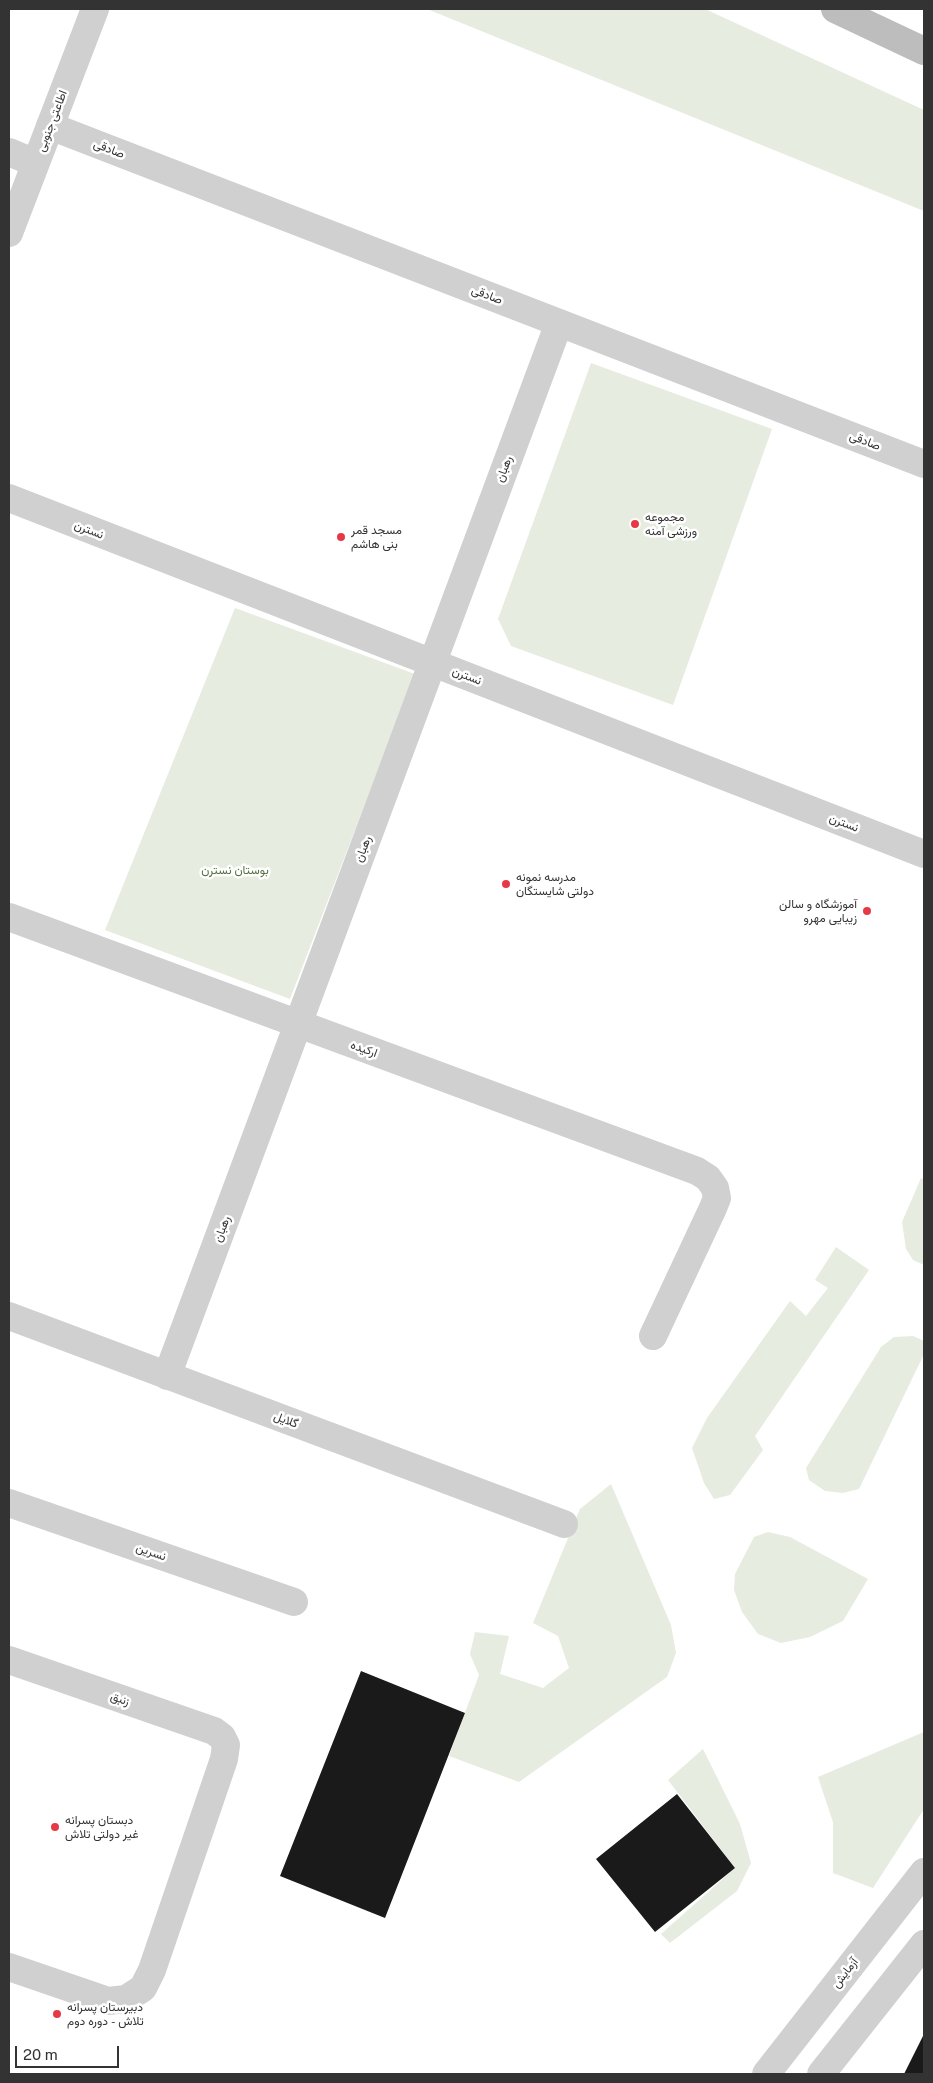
<!DOCTYPE html>
<html>
<head>
<meta charset="utf-8">
<style>
  body { margin:0 }
  #map { position:relative; width:933px; height:2083px; overflow:hidden; background:#fff; font-family:"Public Sans",sans-serif }
  canvas { display:block }
  .frame { position:absolute; inset:0; border:10px solid #333; pointer-events:none }
  .scale { position:absolute; left:15px; top:2046px; width:104px; height:22px; box-sizing:border-box; border:2px solid #333; border-top:0; padding-left:6px; font-size:15px; line-height:18px; white-space:nowrap; color:#333; -webkit-text-stroke:4px #fff; paint-order:stroke }
</style>
</head>
<body>
<div id="map">
<canvas width="933" height="2083"></canvas>
<div class="frame"></div>
<div class="scale">20 m</div>
</div>
<script>
const context = document.querySelector('canvas').getContext('2d');
context.lineJoin = 'round';
function fill(path, color) {
  context.fillStyle = color;
  context.fill(path, 'evenodd');
}
function poly(rows) {
  const path = new Path2D();
  for (const r of rows) {
    path.moveTo(r[0], r[1]);
    for (let i = 2; i < r.length; i += 2) path.lineTo(r[i], r[i + 1]);
  }
  return path;
}
function trace(path, color, width, dash) {
  context.strokeStyle = color;
  context.lineWidth = width;
  context.lineCap = dash ? 'butt' : 'round';
  context.setLineDash(dash || []);
  context.stroke(path);
}
function drawText(font, color, halo, rows, align = 'center') {
  context.font = font + ' "Public Sans",Vazirmatn,sans-serif';
  context.lineWidth = 5;
  context.setLineDash([]);
  context.textBaseline = 'middle';
  context.strokeStyle = halo;
  context.fillStyle = color;
  for (const [text, x, y, turn = 0] of rows) {
    context.save();
    context.translate(x, y);
    context.rotate((+turn || 0) * Math.PI / 180);
    context.textAlign = isNaN(turn) ? turn : align;
    if (halo) context.strokeText(text, 0, 0);
    context.fillText(text, 0, 0);
    context.restore();
  }
}
fill(poly([
  [427,9,705,9,924,110,924,211],
  [591,363,772,429,673,705,511,646,498,619],
  [235,608,415,674,290,999,105,930],
  [921,1178,924,1180,924,1265,913,1260,906,1249,902,1222],
  [836,1247,869,1270,755,1436,763,1450,730,1495,714,1499,704,1483,692,1448,707,1418,790,1301,806,1316,828,1288,815,1280],
  [913,1336,924,1341,924,1354,859,1489,843,1493,825,1491,809,1480,806,1468,881,1347,894,1337],
  [611,1484,671,1625,676,1653,667,1677,519,1782,449,1756,479,1675,470,1654,475,1632,509,1636,500,1674,543,1688,569,1668,558,1636,533,1623,580,1509],
  [768,1532,790,1537,868,1579,843,1621,810,1637,781,1643,758,1634,742,1612,734,1590,735,1574,754,1537],
  [924,1732,924,1809,873,1888,833,1873,833,1822,818,1777],
  [703,1749,740,1824,751,1863,737,1891,670,1943,661,1934,735,1868,668,1780]
]), '#e6ecdf');
fill(poly([
  [361,1671,465,1713,385,1918,280,1876],
  [677,1794,735,1868,655,1932,596,1859],
  [924,2034,924,2074,904,2074]
]), '#1a1a1a');
trace(poly([
  [50,126,924,464],
  [9,152,35,163],
  [9,498,924,854],
  [9,917,697,1171,708,1178,715,1188,717,1198,713,1208,653,1336],
  [9,1316,564,1524],
  [167,1376,559,323],
  [9,1503,294,1602],
  [9,1660,214,1731,222,1737,226,1745,224,1759,152,1970,143,1988,126,1999,108,2001,9,1967]
]), '#d0d0d0', 28);
trace(poly([
  [9,233,95,9],
  [766,2074,924,1872],
  [821,2074,924,1944]
]), '#d0d0d0', 28);
trace(poly([
  [835,9,924,51]
]), '#bdbdbd', 28);
for (const [x, y, r, color] of [
  [635,524,5,"#e63946"],
  [341,537,5,"#e63946"],
  [506,884,5,"#e63946"],
  [867,911,5,"#e63946"],
  [55,1827,5,"#e63946"],
  [57,2014,5,"#e63946"]
]) {
  const dot = new Path2D();
  dot.arc(x, y, r, 0, 2 * Math.PI);
  context.fillStyle = color;
  context.fill(dot);
  trace(dot, '#fff', 2);
}
drawText('12px', '#333', '#fff', [
  ["اطاعتی جنوبی",52,121,-69],
  ["صادقی",109,149,21],
  ["صادقی",487,295,21],
  ["صادقی",865,441,21],
  ["رهبان",504,469,-70],
  ["نسترن",89,530,21],
  ["نسترن",467,676,21],
  ["نسترن",844,823,21],
  ["رهبان",363,849,-70],
  ["ارکیده",364,1049,20],
  ["رهبان",222,1229,-70],
  ["گلایل",286,1420,21],
  ["نسرین",151,1552,19],
  ["زنبق",120,1699,19],
  ["آزمایش",845,1973,-52]
]);
drawText('12px', '#333', '#fff', [
  ["مجموعه",645,517],
  ["ورزشی آمنه",645,531],
  ["مسجد قمر",351,530],
  ["بنی هاشم",351,544],
  ["مدرسه نمونه",516,877],
  ["دولتی شایستگان",516,891],
  ["آموزشگاه و سالن",857,904,"right"],
  ["زیبایی مهرو",857,918,"right"],
  ["دبستان پسرانه",65,1820],
  ["غیر دولتی تلاش",65,1834],
  ["دبیرستان پسرانه",67,2007],
  ["تلاش - دوره دوم",67,2021]
], 'left');
drawText('12px', '#56703f', '#fff', [
  ["بوستان نسترن",235,870]
]);
</script>
</body>
</html>
